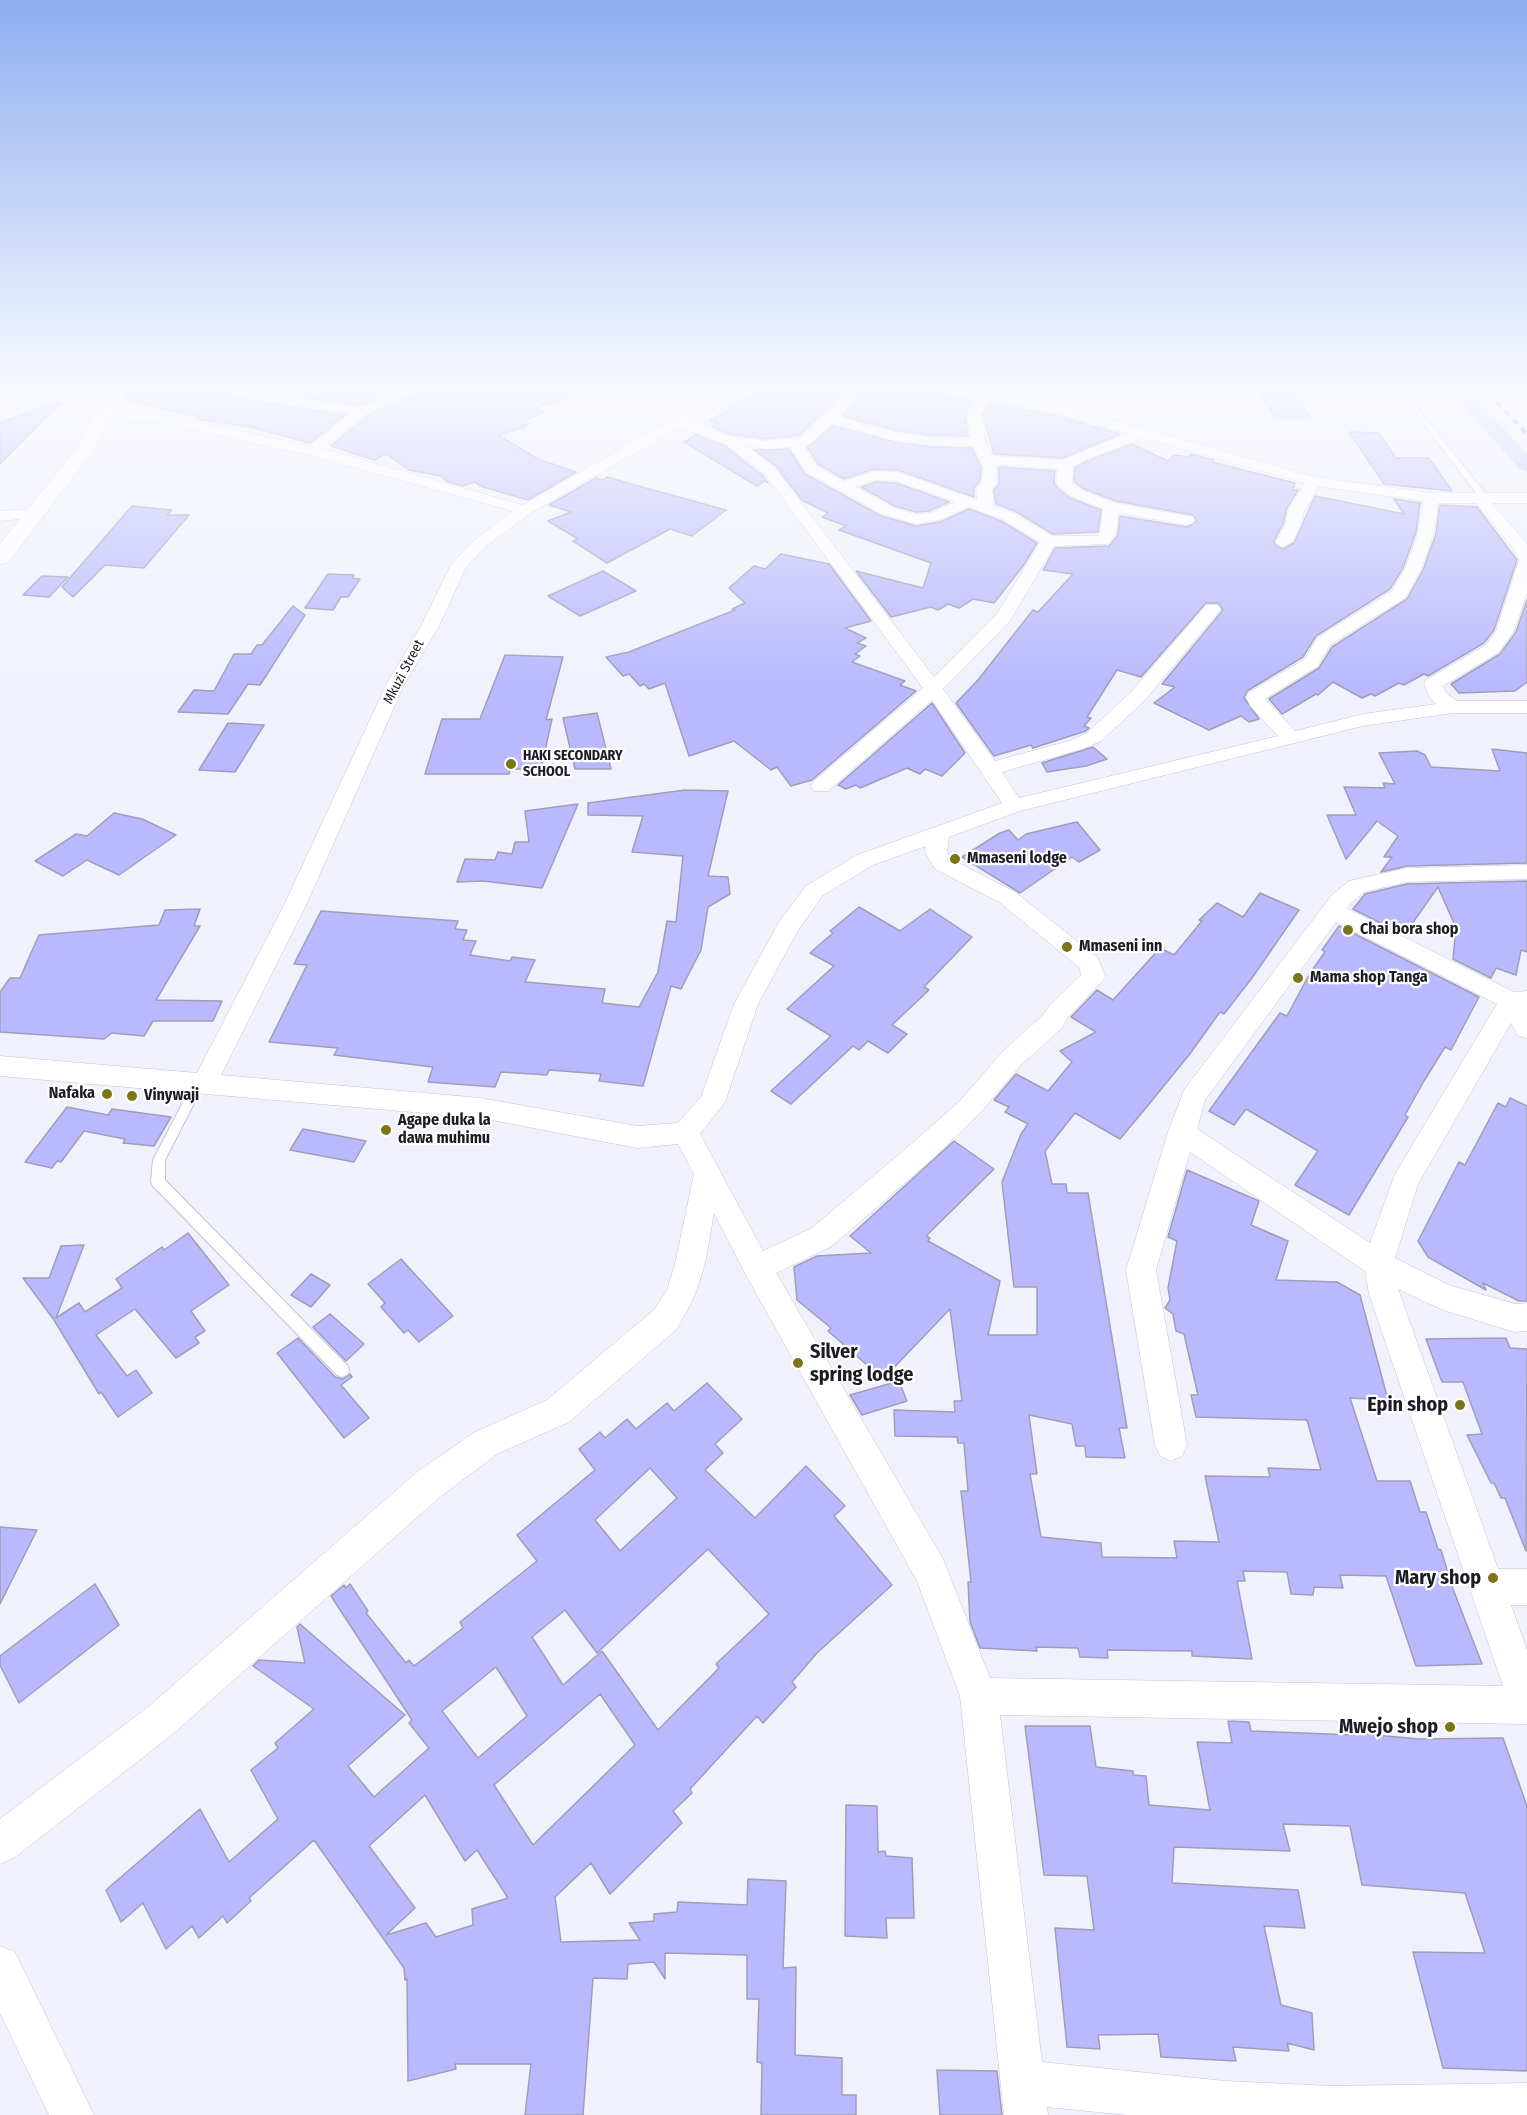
<!DOCTYPE html>
<html>
<head>
<meta charset="utf-8">
<style>
  body { margin:0 }
  canvas { display:block; background:#f0f1fc }
</style>
</head>
<body>
<canvas width="1527" height="2115"></canvas>
<script>
const context = document.querySelector('canvas').getContext('2d');
context.lineJoin = 'round';
function fill(path, color) {
  context.fillStyle = color;
  context.fill(path, 'evenodd');
}
function poly(rows) {
  const path = new Path2D();
  for (const r of rows) {
    path.moveTo(r[0], r[1]);
    for (let i = 2; i < r.length; i += 2) path.lineTo(r[i], r[i + 1]);
  }
  return path;
}
function trace(path, color, width, dash) {
  context.strokeStyle = color;
  context.lineWidth = width;
  context.lineCap = dash ? 'butt' : 'round';
  context.setLineDash(dash || []);
  context.stroke(path);
}
function drawText(font, color, halo, rows, align = 'center') {
  context.font = font + ' "Fira Sans Condensed",sans-serif';
  context.lineWidth = 4.5;
  context.setLineDash([]);
  context.textBaseline = 'middle';
  context.strokeStyle = halo;
  context.fillStyle = color;
  for (const [text, x, y, turn = 0] of rows) {
    context.save();
    context.translate(x, y);
    context.rotate((+turn || 0) * Math.PI / 180);
    context.textAlign = isNaN(turn) ? turn : align;
    if (halo) context.strokeText(text, 0, 0);
    context.fillText(text, 0, 0);
    context.restore();
  }
}
const building = poly([
  [132,385,163,385,188,394,189,385,407,385,360,405,233,388,229,392,238,399,345,415,310,443,250,427,197,419,199,417,125,399,132,385],
  [431,385,592,385,593,391,536,407,545,412,524,420,529,424,523,426,525,427,498,435,538,459,576,472,528,500,480,486,475,482,463,486,446,481,441,476,409,470,386,454,374,460,331,446,367,416,430,388,431,385],
  [769,385,839,385,839,396,800,435,766,439,731,434,712,427,718,423,710,421,769,385],
  [857,385,903,385,972,400,965,415,968,436,930,435,895,430,843,416,857,398,857,385],
  [1261,394,1295,394,1310,418,1275,418,1261,394],
  [61,402,0,464,0,422,61,402],
  [990,403,1053,415,1120,434,1063,458,994,454,983,415,990,403],
  [833,426,894,442,930,447,972,448,981,467,980,481,974,488,974,497,898,470,874,469,844,479,818,464,807,447,833,426],
  [1349,432,1379,433,1396,458,1429,458,1452,491,1384,484,1349,432],
  [696,435,725,446,762,475,768,483,765,481,757,486,684,442,696,435],
  [1132,444,1168,461,1174,455,1188,457,1191,454,1214,460,1212,462,1295,483,1293,490,1298,490,1286,510,1283,524,1274,541,1276,546,1283,549,1294,543,1315,496,1404,514,1394,499,1420,503,1416,532,1403,568,1390,589,1316,636,1303,657,1247,691,1244,698,1259,719,1249,722,1241,716,1209,730,1154,703,1175,687,1162,684,1223,610,1218,603,1206,603,1141,677,1117,670,1087,717,1091,718,1084,726,1089,728,1086,731,1033,748,1031,745,994,756,956,703,978,680,1033,610,1038,612,1073,574,1043,570,1055,548,1109,546,1118,535,1120,516,1187,527,1197,521,1193,515,1116,501,1082,488,1074,481,1075,468,1083,463,1132,444],
  [789,449,805,474,881,516,916,526,940,522,969,509,1001,521,1037,543,1023,566,994,603,973,599,959,608,948,604,938,610,931,607,891,617,856,571,923,588,931,563,839,530,846,526,822,517,828,513,802,500,776,466,754,450,789,449],
  [999,467,1055,471,1054,483,1058,488,1070,498,1101,510,1098,532,1053,534,1015,511,996,504,994,490,999,483,999,467],
  [607,477,624,482,726,510,692,536,670,529,607,563,573,541,578,539,548,521,571,512,549,505,596,478,603,480,607,477],
  [876,482,896,483,949,502,929,511,916,512,895,506,861,487,876,482],
  [1440,505,1477,507,1517,560,1494,630,1484,643,1428,676,1424,674,1404,685,1399,683,1375,696,1371,694,1362,698,1333,682,1318,695,1316,694,1282,714,1269,699,1319,668,1332,647,1407,599,1423,570,1436,534,1440,505],
  [132,506,172,510,167,515,189,515,144,568,105,565,73,597,62,587,132,506],
  [781,554,829,564,871,621,845,628,866,638,857,643,866,646,855,654,860,656,852,662,905,681,900,685,916,691,812,780,791,786,777,767,771,770,734,741,689,756,665,683,649,689,644,684,640,686,629,674,623,676,606,657,629,652,735,610,732,609,745,603,729,588,754,566,765,569,781,554],
  [603,571,636,591,580,616,548,596,603,571],
  [328,574,354,575,352,578,360,579,348,597,341,597,333,610,305,608,328,574],
  [42,576,68,577,49,597,23,595,42,576],
  [1527,600,1527,682,1515,691,1459,693,1451,684,1500,654,1516,632,1527,600],
  [293,606,305,615,260,685,248,684,228,714,178,712,194,690,214,691,234,654,251,654,257,645,262,645,293,606],
  [505,655,563,657,546,720,552,719,541,769,510,769,509,774,425,774,442,719,480,719,505,655],
  [932,703,965,753,942,776,925,769,920,774,907,768,860,788,856,785,846,789,838,785,932,703],
  [597,713,611,769,575,769,563,718,597,713],
  [228,723,264,725,235,772,199,770,228,723],
  [1093,747,1107,759,1086,766,1047,772,1042,763,1093,747],
  [1492,749,1527,753,1527,863,1407,866,1381,872,1392,857,1384,857,1398,836,1377,821,1346,859,1327,815,1356,815,1344,787,1385,788,1383,783,1395,784,1379,753,1417,751,1425,755,1431,767,1500,771,1492,749],
  [685,790,728,791,708,876,728,877,730,894,708,907,701,950,681,989,671,986,643,1086,599,1081,601,1074,549,1070,547,1075,501,1072,495,1087,428,1082,433,1067,334,1055,338,1048,269,1042,307,965,294,964,321,911,458,921,455,929,467,930,463,940,476,941,470,955,510,961,512,957,535,960,525,982,605,989,602,1003,639,1007,658,972,667,921,676,922,683,856,632,852,643,816,588,815,588,803,685,790],
  [578,804,542,888,483,881,457,882,465,859,495,860,498,852,512,854,515,842,529,842,525,811,578,804],
  [114,813,142,819,176,835,119,875,87,860,63,876,35,861,76,834,87,836,114,813],
  [1077,822,1100,850,1079,862,1072,857,1020,893,962,857,1000,833,1009,830,1018,840,1026,834,1077,822],
  [1527,881,1527,952,1521,950,1516,975,1496,968,1491,978,1453,959,1456,928,1438,887,1404,935,1353,909,1365,894,1407,884,1527,881],
  [1260,893,1299,910,1252,978,1224,1014,1220,1012,1189,1055,1145,1109,1120,1139,1075,1113,1045,1151,1052,1184,1066,1184,1067,1193,1088,1193,1127,1428,1119,1428,1125,1458,1086,1457,1085,1446,1076,1446,1072,1424,1029,1415,1037,1474,1030,1474,1041,1537,1101,1543,1102,1557,1177,1558,1174,1541,1219,1542,1205,1476,1270,1477,1268,1468,1321,1470,1307,1420,1196,1417,1191,1395,1198,1395,1184,1334,1176,1331,1173,1314,1165,1308,1170,1300,1168,1288,1177,1241,1168,1237,1187,1170,1259,1201,1251,1225,1288,1241,1276,1280,1337,1282,1360,1295,1388,1400,1350,1398,1377,1481,1410,1481,1420,1512,1426,1512,1438,1549,1441,1550,1453,1589,1482,1664,1416,1666,1386,1576,1340,1575,1343,1588,1314,1587,1313,1595,1291,1594,1287,1572,1243,1571,1245,1581,1237,1581,1252,1659,1192,1656,1192,1651,1107,1650,1108,1658,1080,1657,1078,1648,1036,1647,1037,1651,980,1648,970,1622,968,1582,971,1582,961,1491,968,1491,964,1443,958,1443,957,1437,895,1436,894,1410,955,1412,954,1401,962,1401,950,1309,883,1379,828,1331,831,1328,797,1300,794,1267,817,1256,871,1253,850,1236,954,1141,994,1169,926,1236,930,1238,928,1241,1000,1281,988,1335,1037,1335,1037,1287,1014,1287,1002,1182,1021,1134,1028,1124,1005,1112,1009,1107,994,1100,1016,1074,1048,1091,1072,1062,1060,1051,1096,1032,1071,1017,1097,990,1113,1000,1160,948,1174,955,1202,921,1199,920,1217,903,1243,917,1260,893],
  [859,907,900,931,930,909,972,937,924,987,929,990,892,1025,907,1034,888,1053,868,1041,859,1050,853,1046,791,1104,771,1091,831,1036,787,1009,834,966,810,953,833,933,830,931,859,907],
  [200,909,194,926,200,926,156,1000,222,1001,213,1021,153,1021,144,1036,112,1033,104,1039,0,1032,0,992,10,978,20,978,39,935,159,925,165,910,200,909],
  [1339,926,1479,997,1451,1050,1445,1047,1424,1081,1405,1115,1408,1117,1349,1215,1295,1185,1318,1151,1246,1109,1234,1125,1209,1111,1280,1013,1287,1016,1310,973,1325,952,1322,950,1339,926],
  [1510,1098,1527,1106,1527,1301,1519,1301,1483,1283,1486,1290,1428,1257,1418,1241,1459,1162,1465,1165,1498,1103,1506,1107,1510,1098],
  [67,1107,108,1115,112,1109,171,1117,154,1146,123,1143,125,1139,84,1131,61,1162,57,1161,52,1168,25,1162,67,1107],
  [303,1129,366,1141,354,1162,290,1150,303,1129],
  [188,1233,229,1285,191,1311,205,1331,195,1337,199,1343,176,1358,135,1309,96,1335,127,1376,136,1370,152,1393,118,1417,101,1392,99,1394,54,1320,23,1278,49,1278,61,1246,84,1245,56,1318,79,1303,85,1312,122,1288,116,1279,162,1247,164,1250,188,1233],
  [401,1259,453,1316,419,1342,408,1330,404,1333,381,1307,385,1303,368,1284,401,1259],
  [311,1274,330,1285,311,1307,291,1295,311,1274],
  [330,1314,364,1344,346,1361,313,1327,330,1314],
  [298,1338,335,1377,343,1379,350,1374,352,1377,341,1385,369,1418,344,1438,277,1353,298,1338],
  [1506,1338,1510,1348,1527,1349,1526,1551,1505,1498,1501,1498,1494,1483,1491,1483,1467,1435,1482,1434,1463,1382,1442,1382,1426,1339,1506,1338],
  [899,1381,907,1401,862,1415,850,1395,899,1381],
  [707,1383,742,1419,715,1444,723,1453,705,1470,755,1518,806,1466,845,1506,834,1516,892,1585,817,1653,792,1682,796,1687,763,1723,757,1716,690,1789,692,1793,673,1811,682,1823,610,1894,591,1863,555,1897,561,1942,640,1940,629,1923,654,1921,654,1914,677,1912,678,1902,747,1905,748,1879,786,1881,783,1968,796,1967,795,2055,842,2058,842,2095,856,2095,856,2115,761,2115,762,2063,757,2062,759,1999,747,1999,747,1955,665,1953,665,1979,654,1962,628,1964,627,1979,593,1978,583,2115,525,2115,531,2064,455,2064,456,2069,408,2081,407,1979,405,1980,404,1968,314,1840,249,1898,251,1901,227,1923,223,1916,199,1938,192,1926,166,1949,143,1903,121,1922,106,1890,200,1809,229,1862,278,1819,251,1770,278,1748,275,1743,314,1709,253,1666,259,1660,305,1663,297,1627,300,1624,405,1715,348,1766,374,1797,429,1748,409,1723,412,1720,331,1596,344,1585,346,1588,350,1584,368,1611,366,1613,406,1663,409,1660,414,1666,463,1628,460,1622,537,1561,517,1535,595,1470,579,1449,600,1432,605,1438,627,1419,636,1429,667,1403,674,1411,707,1383],
  [650,1468,677,1498,620,1551,595,1520,650,1468],
  [708,1549,769,1614,716,1664,719,1668,658,1730,602,1651,563,1685,532,1637,565,1610,597,1653,708,1549],
  [496,1667,527,1716,478,1758,442,1711,496,1667],
  [600,1694,635,1745,533,1845,494,1785,600,1694],
  [425,1795,465,1861,477,1850,508,1898,472,1909,473,1925,436,1937,426,1923,386,1935,415,1908,369,1846,425,1795],
  [0,1527,37,1530,0,1604,0,1527],
  [95,1584,119,1625,19,1703,0,1665,0,1656,95,1584],
  [1228,1721,1249,1722,1251,1731,1354,1735,1353,1733,1419,1739,1503,1738,1527,1806,1527,2071,1443,2068,1413,1952,1485,1953,1465,1893,1362,1885,1350,1826,1283,1824,1290,1851,1174,1847,1172,1883,1298,1890,1305,1928,1264,1926,1281,2005,1312,2013,1314,2050,1287,2043,1289,2051,1233,2047,1236,2061,1161,2057,1158,2034,1098,2035,1100,2049,1067,2047,1055,1928,1094,1930,1087,1876,1044,1875,1025,1726,1090,1726,1096,1767,1133,1771,1133,1775,1146,1776,1149,1805,1210,1810,1197,1742,1232,1743,1228,1721],
  [846,1805,877,1806,878,1852,885,1851,886,1856,912,1858,914,1918,886,1918,887,1938,845,1936,846,1805],
  [937,2070,997,2071,1002,2115,940,2115,937,2070]
]);
fill(building, '#bab9ff');
trace(building, '#9e9eb9', 1.5);
const lane = poly([
  [1394,385,1400,385,1488,497,1488,501,1482,501,1394,385],
  [198,1079,202,1081,204,1084,165,1160,165,1180,347,1365,349,1370,347,1375,342,1377,337,1375,153,1186,151,1182,153,1160,194,1081,198,1079]
]);
const street = poly([
  [413,385,429,386,366,414,324,449,523,505,733,385,750,385,691,421,730,436,766,441,801,437,829,412,841,397,841,385,855,385,855,397,839,417,895,432,930,437,971,438,967,415,977,396,943,388,941,385,966,385,1062,406,1315,477,1431,493,1527,493,1527,503,1492,503,1527,544,1527,593,1514,631,1498,653,1443,686,1446,693,1457,701,1527,701,1527,713,1453,713,1363,726,1020,811,949,837,947,852,951,859,1015,892,1097,957,1106,977,1068,1017,1061,1029,1021,1065,978,1115,929,1162,832,1246,776,1273,943,1559,990,1678,1503,1686,1369,1294,1365,1271,1190,1152,1156,1270,1187,1445,1182,1456,1171,1461,1160,1456,1155,1445,1126,1270,1168,1132,1184,1090,1332,895,1349,881,1407,868,1527,865,1527,879,1407,882,1364,892,1346,908,1514,992,1527,991,1527,1038,1518,1036,1511,1023,1418,1184,1395,1258,1449,1285,1515,1304,1527,1303,1527,1331,1515,1332,1443,1310,1398,1289,1498,1569,1527,1569,1527,1605,1511,1605,1527,1650,1527,1724,1000,1715,1042,2062,1225,2081,1331,2086,1527,2083,1527,2115,1127,2115,1047,2107,1048,2115,1004,2115,960,1696,917,1581,747,1277,714,1213,705,1264,695,1295,677,1329,569,1422,497,1454,441,1496,174,1733,14,1858,0,1864,0,1819,148,1707,417,1472,475,1432,547,1400,655,1309,667,1290,675,1264,694,1174,678,1144,637,1148,481,1118,0,1076,0,1056,197,1073,285,903,386,685,421,626,451,565,474,540,513,511,309,455,153,421,106,418,99,414,106,410,153,413,310,446,350,413,238,397,231,393,233,390,360,407,413,385],
  [990,398,1054,413,1128,433,1063,460,992,456,986,442,981,415,990,398],
  [832,424,894,440,930,445,974,446,983,467,982,482,976,488,977,500,898,472,875,471,844,481,816,466,803,445,810,444,832,424],
  [680,427,726,444,764,473,923,688,814,781,811,786,814,791,828,791,932,700,1002,803,857,855,806,886,779,922,734,1004,701,1097,678,1123,637,1126,481,1098,221,1075,307,903,404,685,439,626,466,567,486,546,531,513,680,427],
  [1143,438,1305,483,1288,511,1285,525,1276,542,1278,545,1284,547,1292,542,1301,525,1304,511,1318,486,1423,501,1418,533,1405,569,1392,591,1317,638,1305,659,1248,693,1246,697,1250,706,1278,736,1019,798,1002,772,1083,749,1101,741,1145,700,1221,609,1218,605,1206,605,1131,692,1087,733,1069,741,995,761,943,689,1010,621,1054,546,1107,544,1116,535,1118,513,1187,525,1193,523,1195,520,1193,517,1115,503,1081,490,1072,482,1073,467,1082,461,1143,438],
  [746,446,766,449,790,447,806,472,882,514,916,524,939,520,969,507,1002,519,1040,542,997,614,934,677,774,467,746,446],
  [997,465,1058,469,1056,483,1059,486,1071,496,1103,509,1100,533,1097,536,1052,536,1014,513,994,506,992,489,997,483,997,465],
  [876,480,896,481,955,502,930,513,916,514,894,508,856,487,876,480],
  [1438,503,1476,503,1515,551,1519,560,1496,631,1486,645,1426,680,1424,684,1429,696,1436,704,1363,714,1295,731,1265,699,1318,666,1330,645,1405,598,1421,569,1434,533,1438,503],
  [926,846,925,852,935,869,999,902,1079,967,1081,975,1050,1005,1043,1015,1003,1051,960,1101,909,1146,812,1228,763,1251,700,1134,725,1102,758,1004,797,932,822,896,873,865,926,846],
  [1336,922,1497,1004,1395,1174,1370,1243,1197,1129,1205,1100,1336,922],
  [34,509,40,511,42,514,40,517,0,521,0,511,34,509],
  [0,1946,15,1952,94,2115,49,2115,0,2013,0,1946]
]);
const secondary = poly([
  [112,385,130,385,93,451,8,563,0,564,0,544,76,449,112,385]
]);
const highway = poly([
  [1445,385,1463,385,1527,454,1527,471,1520,469,1445,385]
]);
trace(lane, '#c1c2dd', 2);
trace(street, '#c1c2dd', 1);
trace(secondary, '#c1c2dd', 1);
trace(highway, '#d2d2d4', 1);
fill(lane, '#fff');
fill(street, '#fff');
fill(secondary, '#fff');
fill(highway, '#c5c5fd');
trace(poly([
  [1480,385,1527,434]
]), '#80818b', 3, [6, 6]);
const sky = context.createLinearGradient(0, 0, 0, 681);
sky.addColorStop(0, '#8eaef0');
sky.addColorStop(0.57, '#f8f9fe');
sky.addColorStop(1, '#f8f9fe00');
context.fillStyle = sky;
context.fillRect(0, 0, 1527, 681);
for (const [x, y, r, color] of [
  [511,764,6,"#7c7518"],
  [955,859,6,"#7c7518"],
  [1348,930,6,"#7c7518"],
  [1067,947,6,"#7c7518"],
  [1298,978,6,"#7c7518"],
  [107,1094,6,"#7c7518"],
  [132,1096,6,"#7c7518"],
  [386,1130,6,"#7c7518"],
  [798,1363,6,"#7c7518"],
  [1460,1405,6,"#7c7518"],
  [1493,1578,6,"#7c7518"],
  [1450,1727,6,"#7c7518"]
]) {
  const dot = new Path2D();
  dot.arc(x, y, r, 0, 2 * Math.PI);
  context.fillStyle = color;
  context.fill(dot);
  trace(dot, '#fff', 2);
}
drawText('14px', '#1c1c26', '#fff', [
  ["Mkuzi Street",404,672,-62]
]);
drawText('bold 14px', '#1c1c26', '#fff', [
  ["HAKI SECONDARY",523,756],
  ["SCHOOL",523,772]
], 'left');
drawText('bold 16px', '#1c1c26', '#fff', [
  ["Mmaseni lodge",967,859],
  ["Chai bora shop",1360,930],
  ["Mmaseni inn",1079,947],
  ["Mama shop Tanga",1310,978],
  ["Nafaka",95,1094,"right"],
  ["Vinywaji",144,1096],
  ["Agape duka la",398,1121],
  ["dawa muhimu",398,1139]
], 'left');
drawText('bold 20px', '#1c1c26', '#fff', [
  ["Silver",810,1352,"left"],
  ["spring lodge",810,1375,"left"],
  ["Epin shop",1448,1405],
  ["Mary shop",1481,1578],
  ["Mwejo shop",1438,1727]
], 'right');
</script>
</body>
</html>
